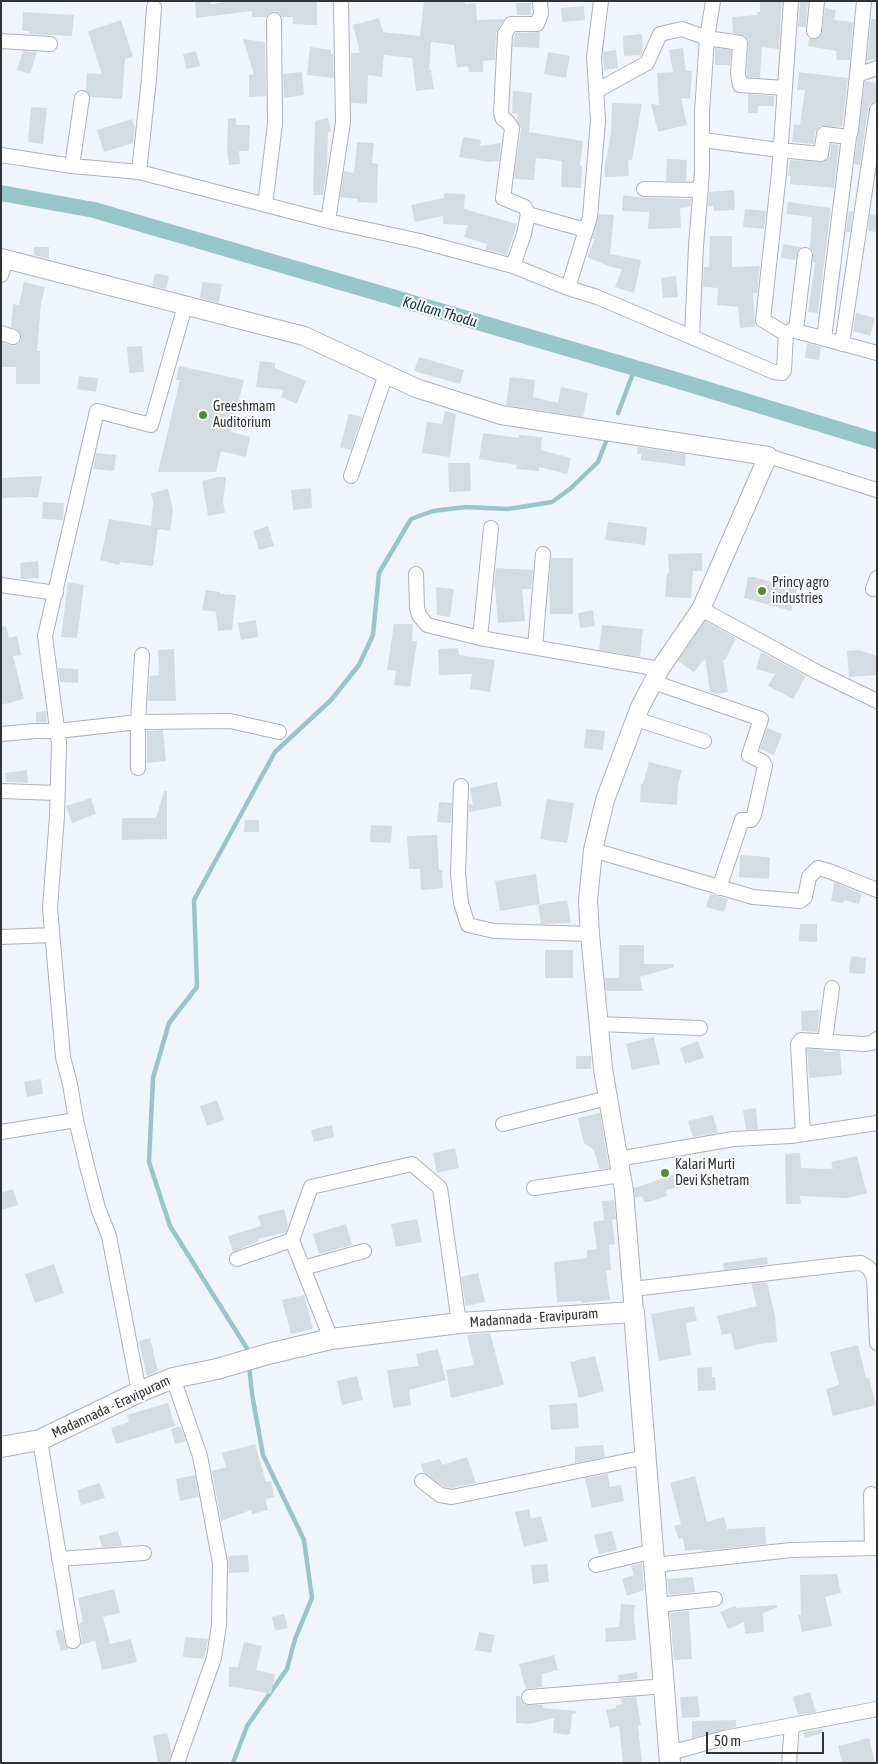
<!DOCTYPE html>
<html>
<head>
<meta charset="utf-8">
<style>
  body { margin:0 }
  #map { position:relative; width:878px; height:1764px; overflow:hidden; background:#f0f5fd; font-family:"Asap Condensed",sans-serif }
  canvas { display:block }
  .frame { position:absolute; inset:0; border:2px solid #313335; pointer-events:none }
  .scale { position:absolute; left:706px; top:1732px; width:118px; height:22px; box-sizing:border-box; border:2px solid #313335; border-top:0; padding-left:6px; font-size:15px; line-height:18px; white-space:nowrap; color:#313335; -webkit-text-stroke:4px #fff; paint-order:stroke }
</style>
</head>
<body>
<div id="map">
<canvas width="878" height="1764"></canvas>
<div class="frame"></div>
<div class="scale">50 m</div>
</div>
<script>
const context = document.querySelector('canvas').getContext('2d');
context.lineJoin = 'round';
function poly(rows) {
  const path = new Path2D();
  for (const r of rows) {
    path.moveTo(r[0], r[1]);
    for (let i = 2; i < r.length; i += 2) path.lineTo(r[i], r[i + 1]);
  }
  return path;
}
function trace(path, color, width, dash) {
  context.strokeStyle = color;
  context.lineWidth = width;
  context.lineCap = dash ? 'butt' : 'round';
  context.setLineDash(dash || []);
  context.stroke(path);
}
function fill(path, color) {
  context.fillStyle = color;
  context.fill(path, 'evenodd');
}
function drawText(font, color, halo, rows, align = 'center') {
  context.font = font + ' "Asap Condensed",sans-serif';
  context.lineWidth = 4;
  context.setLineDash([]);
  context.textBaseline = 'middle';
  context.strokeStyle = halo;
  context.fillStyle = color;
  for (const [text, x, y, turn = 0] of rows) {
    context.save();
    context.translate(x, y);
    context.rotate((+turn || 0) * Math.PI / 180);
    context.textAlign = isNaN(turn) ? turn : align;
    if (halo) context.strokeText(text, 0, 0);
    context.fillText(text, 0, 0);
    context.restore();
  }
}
trace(poly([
  [618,413,635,368],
  [248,1355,248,1350,170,1226,149,1162,153,1078,169,1023,197,987,194,900,275,752,331,700,359,665,373,635,379,573,411,519,433,511,466,507,508,509,552,502,570,489,598,462,607,439],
  [233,1763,247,1726,287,1669,295,1639,312,1598,304,1540,263,1455,252,1394,249,1365]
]), '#97c5cc', 4.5);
trace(poly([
  [1,193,94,210,666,377,877,441]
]), '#97c5cc', 16);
fill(poly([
  [195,1,210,1,211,4,230,1,317,1,317,25,293,24,293,17,282,17,279,13,274,11,269,13,266,17,252,17,252,11,196,18],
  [424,1,465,1,465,4,476,3,477,20,504,19,496,33,495,60,483,61,483,72,469,72,468,66,457,68,454,45,431,42,429,70,431,70,434,89,416,91,412,58,384,55,382,77,368,75,367,104,351,103,351,53,360,53,353,25,379,18,383,32,420,36],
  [760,1,782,1,779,49,762,47,760,78,747,77,748,40,745,36,733,33,732,17,757,15,757,12,760,12],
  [800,1,808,1,806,27,798,27],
  [516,3,531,3,531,15,517,15],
  [584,6,585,20,562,22,561,8],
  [825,8,836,10,834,20,853,22,850,60,837,60,836,51,808,46,809,38,817,39,821,36],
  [23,12,74,15,72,36,29,34,29,31,22,31],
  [871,19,877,19,877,59,867,61],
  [121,20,133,57,125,59,122,99,90,97,86,90,87,73,102,74,88,31],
  [540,32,539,48,513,47,514,37,516,33],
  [642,34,643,50,641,55,624,56,623,36],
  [243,39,265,42,266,96,249,97,249,75,254,74],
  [310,47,331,50,331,54,333,54,334,78,307,75],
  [683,48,686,71,692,71,690,99,681,98,687,125,658,132,651,104,659,105,657,73,673,72,669,50],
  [715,48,731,50,730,65,715,65],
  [616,50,618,68,604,70,603,52],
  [23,51,37,52,30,74,17,70],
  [196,51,200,66,186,69,183,54],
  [548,52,570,56,566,78,544,74],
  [302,72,304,95,284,98,283,74],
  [799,72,848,78,842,127,820,126,815,132,814,144,792,142,794,124,800,125,805,90,797,90],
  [865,81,877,83,877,101,870,104,868,108,860,165,854,164],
  [513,91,532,93,529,132,583,141,580,166,582,166,581,188,561,187,562,161,536,158,534,180,514,179,521,129,517,121,518,114,512,113],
  [748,94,774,96,774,106,758,106,758,113,748,113],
  [612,103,642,104,632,160,628,160,629,176,605,177,605,161,606,161,611,132],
  [31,107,47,108,43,144,28,142],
  [236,118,236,125,250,125,249,151,239,151,240,164,229,165,227,151,228,119],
  [328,118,331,131,328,132,327,168,323,195,313,195,315,121],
  [132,119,135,128,133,143,104,152,97,130],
  [463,137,481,140,480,146,501,143,499,161,489,162,459,157],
  [357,142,374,143,372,163,378,164,377,203,358,202,358,199,340,197,344,171,354,173],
  [831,144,839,145,834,188,790,184,791,176,788,176,790,160,824,162,830,156],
  [667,159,687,160,686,181,666,181],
  [734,190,735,210,714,211,713,206,708,207,709,192],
  [444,193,465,194,464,209,517,224,507,255,485,250,487,244,464,237,468,225,443,224,443,216,415,222,411,205,444,198],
  [623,195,644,198,691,199,690,207,680,208,681,228,648,229,649,212,622,211],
  [788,202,831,208,818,313,808,312,815,263,813,263,813,252,810,248,812,217,786,214],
  [745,209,766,211,764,229,743,227],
  [849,211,853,211,850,232,846,232],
  [599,214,614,215,610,254,641,260,634,293,615,287,622,269,611,267,587,257,595,239,592,239],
  [870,214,877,215,877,232,868,231],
  [710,236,732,236,732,267,760,266,757,293,753,293,755,327,740,328,738,307,717,305,718,288,703,287,704,267,709,267],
  [783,244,802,247,798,250,796,260,781,258],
  [34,247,49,247,49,259,34,255],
  [155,273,169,276,166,289,152,286],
  [676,276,678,297,663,298,661,278],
  [24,282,45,287,41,303,37,351,40,351,40,384,16,384,16,367,1,367,1,342,14,346,18,344,21,339,20,332,11,327,13,304,19,305],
  [202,282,222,284,219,303,200,298],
  [856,313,875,318,870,336,853,331],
  [807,343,821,347,819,360,805,358],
  [142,346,144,372,129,373,127,347],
  [419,357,464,370,460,384,414,371],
  [260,361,275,363,275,368,306,381,297,404,281,397,284,390,256,387],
  [179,366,244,380,231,432,250,437,246,457,221,451,216,472,158,472,180,380,176,380],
  [79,376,98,378,96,392,77,389],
  [510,377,535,380,533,397,558,403,561,387,588,393,583,417,506,405],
  [445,411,456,414,450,457,422,453,427,422,442,424],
  [349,414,362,417,351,450,340,447],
  [483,433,519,438,519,435,542,437,541,450,571,458,567,474,539,467,539,471,516,469,517,465,479,459],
  [638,447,686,454,685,466,641,460,641,454,637,454],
  [96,453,116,455,114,471,93,469],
  [448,463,470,463,471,491,449,492],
  [42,476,38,498,30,497,1,498,1,478],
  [218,477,226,477,223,502,225,513,208,516,202,481],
  [311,488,312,508,293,510,291,490],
  [168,489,173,510,170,531,158,529,153,566,120,562,119,565,100,560,109,519,151,526,153,503,151,493],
  [43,502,64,503,63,520,42,519],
  [608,522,647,527,645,545,605,540],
  [268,526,274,546,259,550,253,531],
  [702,553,702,571,693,571,691,598,665,597,667,573,669,573,668,554],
  [551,558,573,558,573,614,550,614,549,590],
  [38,561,39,578,21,579,20,563],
  [496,568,533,570,531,589,522,589,525,621,498,623,495,588,494,587],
  [748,577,754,577,797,589,791,611,744,598],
  [68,582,84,585,77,638,61,637],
  [436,587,454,589,450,617,437,615],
  [206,590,220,592,220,594,236,595,232,630,218,631,216,612,202,610],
  [593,610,595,626,580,628,578,613],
  [256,620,258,637,241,640,238,623],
  [705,621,736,638,725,660,723,660,728,692,716,694,710,692,705,658,694,672,678,661],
  [394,624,413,624,412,641,417,641,410,687,394,685,396,671,387,670],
  [602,625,643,629,640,657,599,650],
  [6,626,9,638,17,636,21,655,13,656,24,699,1,705,1,627],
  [458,648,459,655,495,660,490,692,470,689,472,674,439,675,438,649],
  [174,649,176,701,148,701,150,676,159,675,158,650],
  [859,650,877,656,877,675,849,677,847,651],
  [761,652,806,676,793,699,768,686,775,674,756,669],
  [58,668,78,669,78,683,60,682],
  [46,711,47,722,36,722,36,712],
  [767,728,782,734,774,755,760,749],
  [586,729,605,731,603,750,584,748],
  [163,730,166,761,147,763,147,731],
  [649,762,682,770,678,784,677,805,640,802,641,783,643,784],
  [27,770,28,783,7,782,5,773],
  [497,782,502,806,469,812,469,804,473,805,470,788],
  [164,791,167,791,167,839,122,840,122,818,156,818],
  [91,798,96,814,72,823,66,806],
  [547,799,574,803,567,843,540,839],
  [439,802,452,803,451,823,437,822],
  [245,820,259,820,259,832,244,832],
  [371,825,392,826,391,843,370,842],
  [437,835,439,870,442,870,443,888,421,890,420,869,409,869,407,836],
  [740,855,770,857,769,879,739,877],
  [536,874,540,904,500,911,495,881],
  [834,882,862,894,859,904,844,900,843,903,831,901],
  [710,894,728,899,724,912,706,907],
  [567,900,571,923,541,924,538,905],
  [800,924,817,924,817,942,799,941],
  [619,945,644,945,644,964,673,964,674,967,640,977,643,991,606,991,605,978,619,978],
  [545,950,573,950,573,978,545,978],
  [851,956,866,958,865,974,849,973],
  [820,1010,817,1032,802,1031,801,1011],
  [654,1037,660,1064,632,1070,626,1044],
  [698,1041,704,1058,685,1064,680,1048],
  [807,1049,824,1050,824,1052,840,1051,842,1075,809,1078],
  [576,1056,591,1056,591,1069,576,1069],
  [41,1079,43,1094,27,1097,24,1082],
  [217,1100,224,1120,207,1126,200,1106],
  [756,1108,758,1129,746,1130,743,1110],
  [600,1113,609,1168,599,1169,594,1150,584,1143,578,1118],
  [713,1115,718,1133,693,1137,688,1121],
  [332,1125,334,1137,314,1142,311,1130],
  [455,1148,459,1168,437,1173,433,1153],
  [800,1153,801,1168,833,1169,831,1162,857,1156,867,1193,847,1198,800,1196,801,1204,786,1204,785,1154],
  [679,1173,682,1186,666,1190,667,1196,649,1202,644,1202,642,1196,635,1198,634,1188],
  [13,1189,18,1205,1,1210,1,1193],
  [614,1200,616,1219,604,1220,602,1201],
  [284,1209,288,1225,286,1232,258,1239,259,1241,233,1252,228,1236,261,1226,258,1216],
  [417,1219,422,1242,396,1247,391,1224],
  [612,1219,615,1244,609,1245,611,1270,606,1271,610,1300,582,1303,582,1301,557,1302,554,1262,587,1258,587,1250,597,1249,593,1222],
  [346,1224,352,1245,319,1254,313,1234],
  [767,1257,768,1264,724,1270,723,1263],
  [54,1264,64,1293,35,1303,25,1274],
  [478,1273,485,1302,466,1306,461,1277],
  [767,1282,775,1315,777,1342,760,1344,735,1350,731,1333,722,1335,717,1316,757,1306,751,1284],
  [304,1295,313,1329,291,1334,282,1300],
  [694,1306,697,1321,686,1323,691,1355,659,1361,651,1314],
  [490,1333,504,1385,451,1398,446,1370,474,1365,467,1335],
  [150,1338,158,1371,147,1376,139,1341],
  [858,1345,866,1378,869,1378,876,1405,833,1416,826,1389,839,1385,830,1352],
  [438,1349,446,1380,409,1390,411,1405,393,1408,387,1370,419,1366,416,1354],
  [595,1356,604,1391,579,1398,570,1362],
  [712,1367,712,1377,715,1377,716,1390,698,1391,697,1368],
  [357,1376,363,1400,342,1405,337,1381],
  [168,1403,175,1426,116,1444,111,1428,129,1422,127,1415],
  [577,1403,579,1428,551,1430,549,1405],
  [180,1426,186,1441,175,1444,171,1429],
  [255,1444,266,1482,271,1481,274,1497,265,1499,268,1510,252,1514,251,1510,221,1521,212,1471,226,1467,222,1453],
  [603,1445,605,1457,575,1463,575,1447],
  [467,1457,476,1483,452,1488,444,1487,423,1472,421,1464,440,1459,442,1465],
  [608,1474,610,1487,621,1485,624,1501,592,1508,585,1478],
  [195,1475,199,1497,180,1501,176,1479],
  [695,1476,707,1522,724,1517,727,1529,765,1527,766,1544,703,1551,702,1549,685,1551,683,1538,679,1539,674,1526,681,1524,670,1483],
  [100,1483,105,1498,81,1505,77,1490],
  [529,1509,531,1519,541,1516,548,1541,524,1547,515,1512],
  [118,1531,122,1546,102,1547,99,1536],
  [612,1531,617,1550,599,1554,594,1535],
  [248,1555,249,1572,229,1573,228,1556],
  [642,1563,644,1590,627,1596,622,1579,634,1575,631,1566],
  [547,1564,549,1582,533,1584,531,1565],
  [837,1574,841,1593,825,1597,832,1626,802,1632,798,1615,801,1615,800,1575],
  [693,1577,695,1592,704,1591,669,1595,667,1579],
  [114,1589,120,1613,103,1617,110,1644,131,1639,137,1662,102,1670,95,1641,80,1645,82,1640,79,1624,83,1622,78,1598],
  [621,1604,635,1605,634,1615,636,1640,606,1642,605,1628,619,1627],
  [777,1605,778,1607,763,1613,764,1632,745,1634,744,1622,728,1629,720,1612,735,1606,736,1608],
  [689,1611,692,1659,674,1660,670,1613],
  [284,1614,288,1628,275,1631,272,1617],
  [62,1629,65,1643,69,1649,61,1651,55,1631],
  [479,1632,495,1635,491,1653,475,1650],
  [185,1637,208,1639,204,1659,183,1657],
  [244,1642,262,1646,256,1670,275,1674,271,1694,241,1688,229,1687,229,1667,238,1667],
  [554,1655,558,1670,542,1674,542,1687,526,1689,519,1664],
  [637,1672,638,1679,619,1681,618,1675],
  [810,1692,816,1712,798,1715,793,1697],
  [516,1696,520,1696,522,1702,526,1705,543,1705,543,1708,576,1711,576,1713,572,1714,570,1735,553,1733,554,1718,530,1724,516,1723],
  [698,1696,700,1717,682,1718,680,1697],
  [636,1697,641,1725,638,1726,642,1763,623,1763,619,1726,610,1728,606,1710,616,1708,616,1705,622,1704,621,1698],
  [736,1720,736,1727,692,1738,692,1721],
  [821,1729,822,1733,805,1738,803,1732],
  [167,1733,172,1752,168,1763,158,1763,153,1736],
  [869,1738,875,1763,842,1763,838,1746]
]), '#d3dce0');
const minor = poly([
  [814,31,817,1],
  [1,41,50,44],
  [857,75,864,1],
  [596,91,647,63,660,34,682,29,707,38,740,43,738,74,740,85,785,88],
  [703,140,779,150,821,154,824,134,849,137,851,130,857,75,877,68],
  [1,155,72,166,139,172,328,221,420,241,513,266,568,288,597,297,774,372,782,373,784,370,786,334,792,330,877,353],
  [72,166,82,98],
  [139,172,149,79,154,7],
  [644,189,701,190],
  [265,205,275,124,274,20],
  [528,214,586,230],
  [328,221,343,122,341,1],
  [513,266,524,234,528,214,525,207,503,198,512,128,507,121,503,119,501,113,505,34,511,24,537,24,541,14,540,1],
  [1,275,7,259],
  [568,288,590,217,598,121,594,57,601,1],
  [796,330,805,255],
  [1,333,13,337],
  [786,334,763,320,779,173,791,1],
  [692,337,696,246,702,172,702,112,707,38,713,1],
  [824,339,849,137],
  [842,344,877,110],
  [768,456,877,490],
  [351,476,386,374],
  [416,574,417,608,419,615,427,625,480,638,660,669],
  [1,585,56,593],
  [873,589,877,578],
  [701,609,817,672,877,701],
  [480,638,491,528],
  [535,647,543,554],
  [653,682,761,719,749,755,763,762,765,766,754,815,751,820,742,820,719,888],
  [636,719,704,741],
  [1,734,35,731,58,731,138,722,230,721,279,732],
  [138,768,138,722,142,655],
  [461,786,458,874,461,903,468,925,494,931,590,934],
  [1,791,57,793],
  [593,850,753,897,800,901,805,897,809,877,818,868,829,871,877,890],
  [1,937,52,935],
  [599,1024,700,1028],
  [825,1041,832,988],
  [503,1124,608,1098],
  [1,1132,76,1120],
  [803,1134,798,1044,801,1040,864,1044,872,1043,877,1039],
  [618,1159,733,1139,791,1136,877,1123],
  [534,1188,621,1175],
  [237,1259,292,1240],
  [303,1268,364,1251],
  [633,1289,847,1264,861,1263,869,1268,874,1278,877,1343],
  [331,1339,292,1240,311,1187,412,1164,440,1188,459,1323],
  [173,1378,200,1456,220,1563,219,1625,214,1658,177,1763],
  [139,1392,109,1236,98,1208,87,1166,76,1120,70,1084,63,1057,50,908,57,816,59,744,45,636,97,411,151,425,185,306],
  [40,1440,73,1641],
  [422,1481,440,1495,452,1497,646,1457],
  [871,1494,872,1548],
  [59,1559,144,1553],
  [596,1565,654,1551],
  [655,1565,791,1550,877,1548],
  [658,1605,715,1599],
  [529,1697,665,1686],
  [670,1753,724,1738,877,1709],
  [789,1763,792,1725]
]);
const tertiary = poly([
  [1,258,304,336,416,388,501,415,768,456,701,609,660,669,640,707,605,800,593,850,588,901,590,934,603,1069,624,1191,634,1312]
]);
const secondary = poly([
  [1,1447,40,1440,139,1392,173,1378,217,1369,268,1354,331,1339,459,1323,634,1312,670,1763]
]);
trace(minor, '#adb1b8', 16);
trace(tertiary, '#adb1b8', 20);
trace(secondary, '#adb1b8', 22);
trace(minor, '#fff', 14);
trace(tertiary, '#fff', 18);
trace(secondary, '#fff', 20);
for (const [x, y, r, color] of [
  [203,415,5,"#518d2c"],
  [762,591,5,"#518d2c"],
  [665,1173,5,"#518d2c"]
]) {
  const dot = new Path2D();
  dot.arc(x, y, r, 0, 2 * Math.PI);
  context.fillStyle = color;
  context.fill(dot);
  trace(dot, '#fff', 2);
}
drawText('14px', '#313335', '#fff', [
  ["Greeshmam",213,407],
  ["Auditorium",213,423],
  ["Princy agro",772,583],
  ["industries",772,599],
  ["Kalari Murti",675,1165],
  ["Devi Kshetram",675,1181]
], 'left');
drawText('14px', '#313335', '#fff', [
  ["Madannada - Eravipuram",534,1318,-4],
  ["Madannada - Eravipuram",111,1407,-25]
]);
drawText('italic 15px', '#06343a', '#fff', [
  ["Kollam Thodu",440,312,16]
]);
</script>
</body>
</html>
